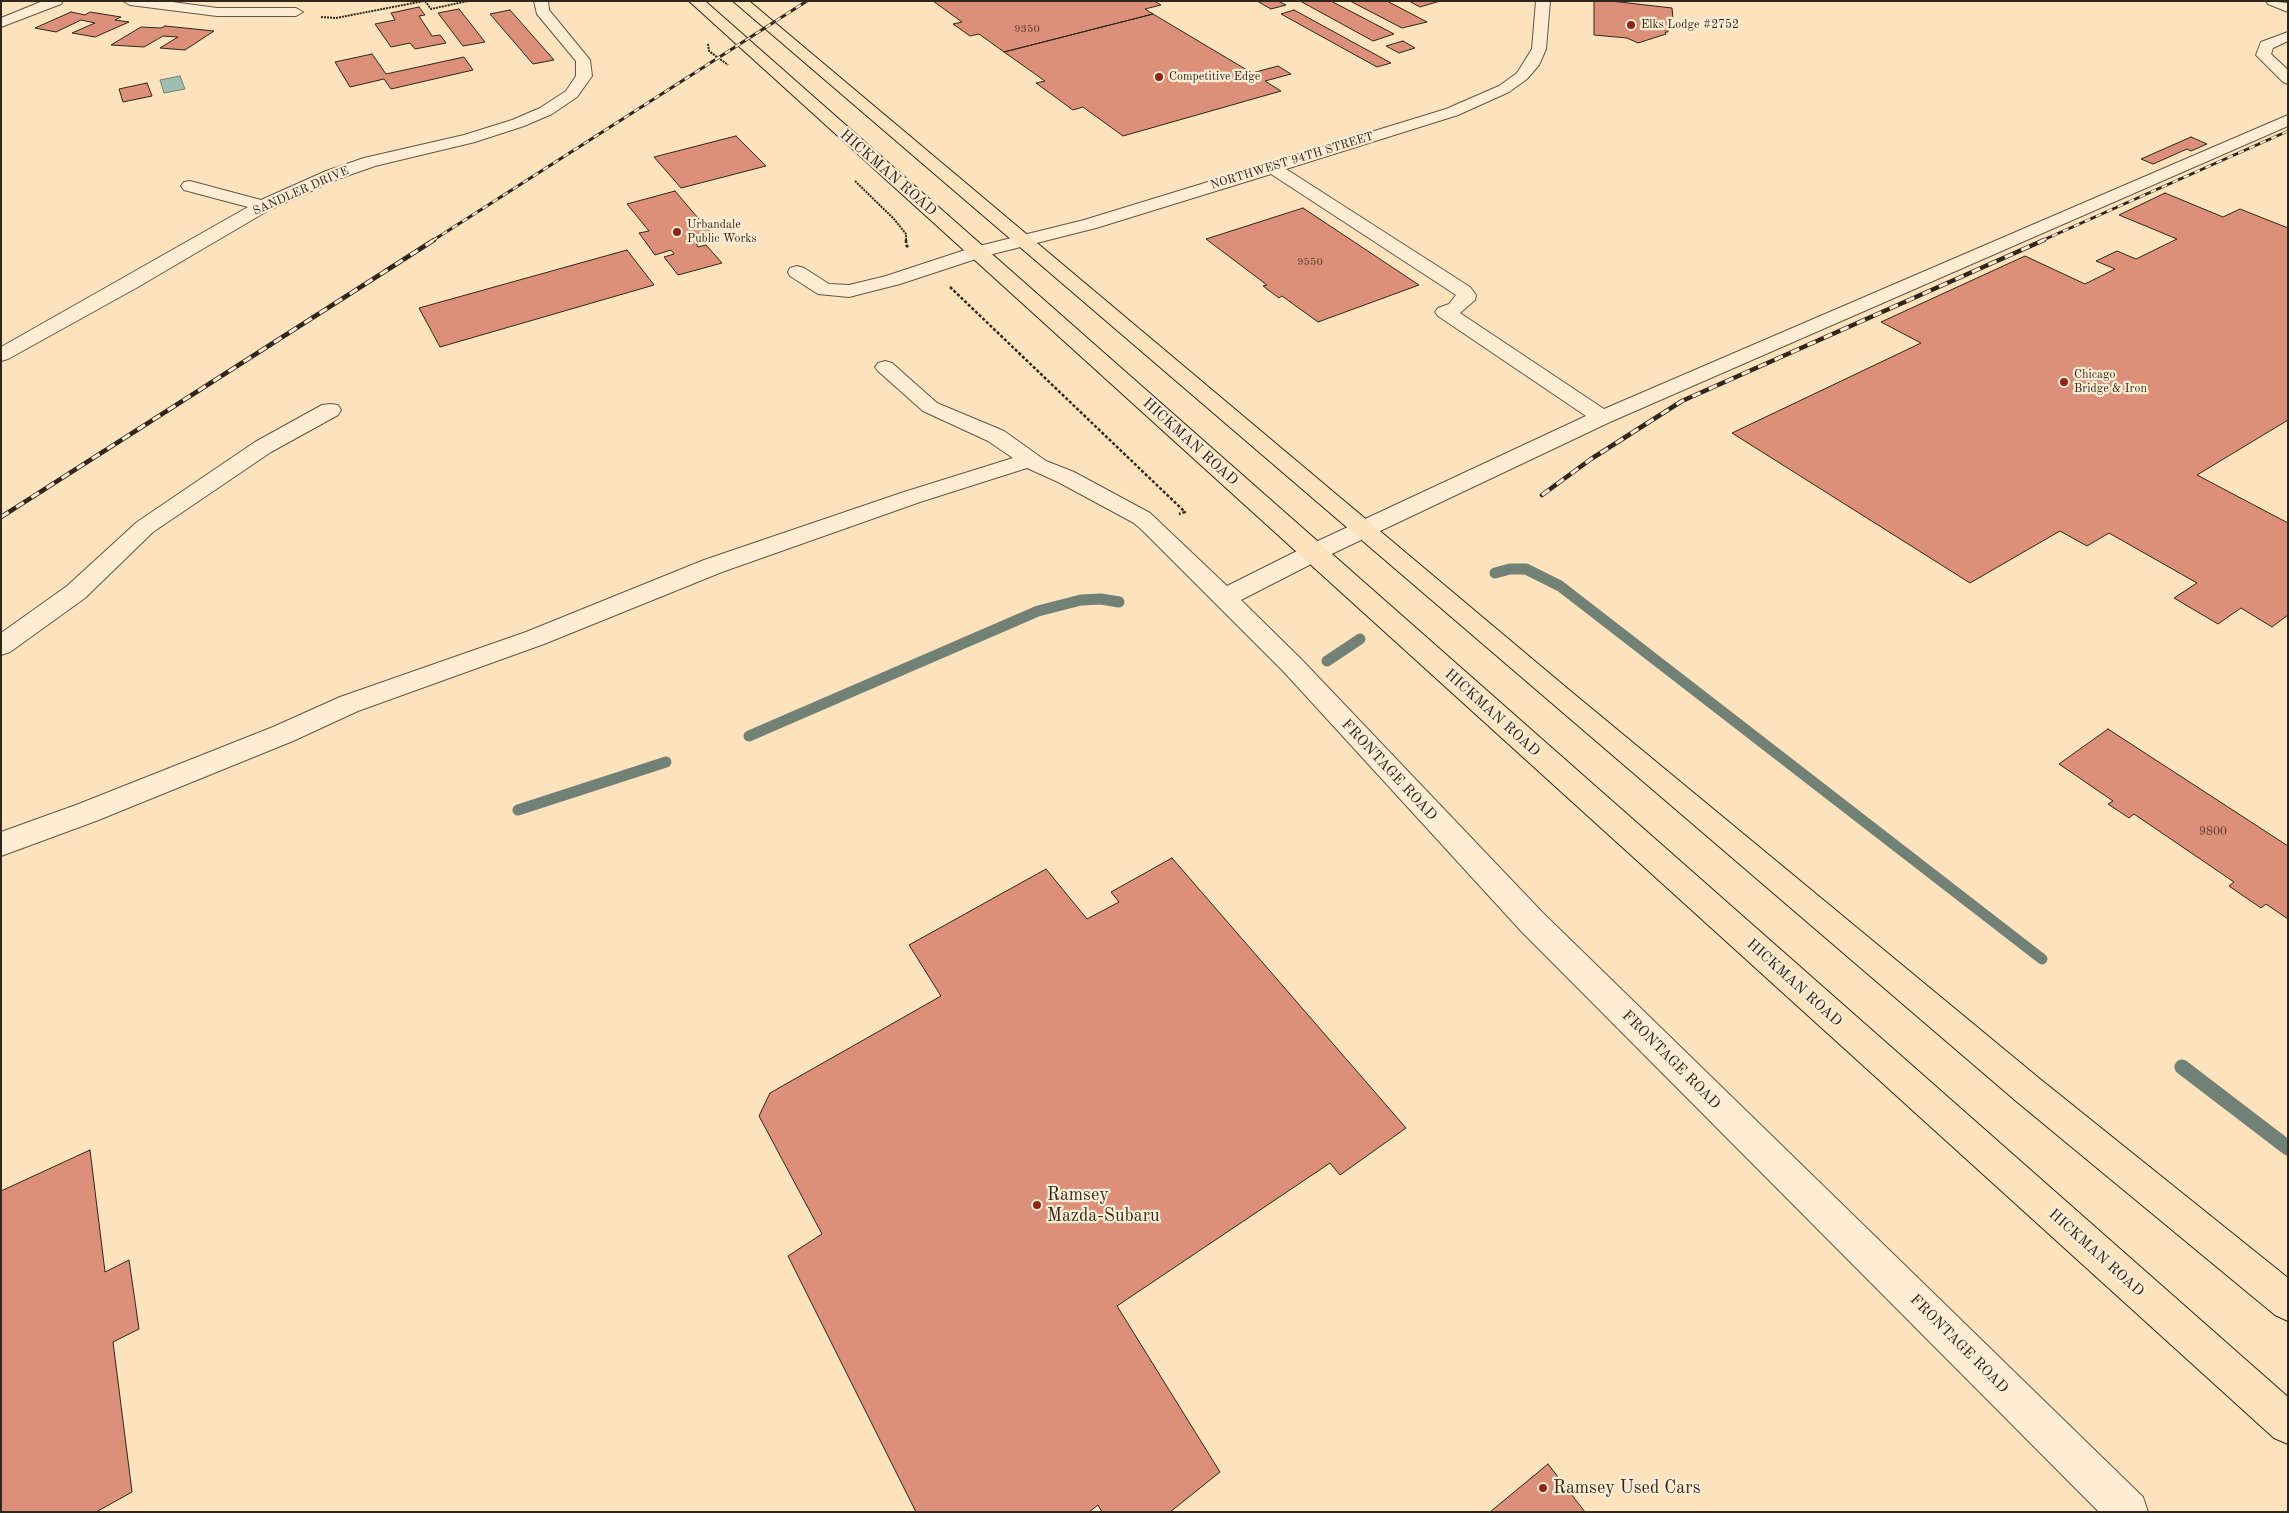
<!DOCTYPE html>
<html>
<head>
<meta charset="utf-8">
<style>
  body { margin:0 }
  #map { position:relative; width:2289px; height:1513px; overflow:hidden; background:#fce3be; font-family:"Old Standard TT",serif }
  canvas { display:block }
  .frame { position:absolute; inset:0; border:2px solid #2f261c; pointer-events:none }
</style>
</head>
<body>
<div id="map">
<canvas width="2289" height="1513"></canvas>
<div class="frame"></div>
</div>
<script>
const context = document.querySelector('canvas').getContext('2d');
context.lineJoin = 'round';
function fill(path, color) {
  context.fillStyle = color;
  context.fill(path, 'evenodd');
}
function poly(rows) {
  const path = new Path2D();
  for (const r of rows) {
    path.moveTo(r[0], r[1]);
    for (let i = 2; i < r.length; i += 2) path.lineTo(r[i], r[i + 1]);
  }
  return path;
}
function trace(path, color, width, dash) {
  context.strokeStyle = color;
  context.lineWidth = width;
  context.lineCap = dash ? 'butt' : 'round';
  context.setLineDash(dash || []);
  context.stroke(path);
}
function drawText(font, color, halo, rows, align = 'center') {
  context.font = font + ' "Old Standard TT",serif';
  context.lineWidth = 4.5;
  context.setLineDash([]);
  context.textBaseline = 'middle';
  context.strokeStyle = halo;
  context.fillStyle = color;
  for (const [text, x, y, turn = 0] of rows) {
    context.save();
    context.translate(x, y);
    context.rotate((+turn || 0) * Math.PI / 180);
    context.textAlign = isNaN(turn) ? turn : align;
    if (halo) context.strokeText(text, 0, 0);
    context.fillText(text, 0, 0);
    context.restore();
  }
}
const water = poly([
  [180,76,185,89,164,93,160,80,180,76]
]);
fill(water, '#9fbeb2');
trace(water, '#728176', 1);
trace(poly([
  [1495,573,1510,569,1526,569,1560,586,2042,959],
  [1327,661,1360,639],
  [749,736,1038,611,1081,600,1101,599,1119,602],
  [518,810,666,762]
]), '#728176', 11);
trace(poly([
  [2182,1067,2288,1148]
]), '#728176', 15);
const building = poly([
  [933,1,1154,1,1161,5,1145,9,1153,14,1004,52,979,34,970,36,953,24,962,22,933,1],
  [1257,1,1278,1,1286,5,1271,9,1257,1],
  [1300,1,1331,1,1394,34,1373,41,1300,1],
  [1350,1,1387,1,1427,22,1402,28,1350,1],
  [1409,1,1440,1,1420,7,1409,1],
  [1594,1,1611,1,1672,8,1673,19,1667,18,1668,32,1665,32,1666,34,1638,43,1627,38,1594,35,1594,1],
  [419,7,425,15,419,16,432,36,440,35,446,43,415,49,410,43,391,47,375,24,395,20,391,13,419,7],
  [459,9,485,42,463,46,438,13,459,9],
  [510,10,554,60,533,64,490,14,510,10],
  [1294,10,1391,63,1377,67,1281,14,1294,10],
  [71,12,85,15,90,12,121,17,115,20,129,22,95,37,72,33,95,23,81,20,56,32,35,28,71,12],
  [1153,14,1252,73,1278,66,1291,74,1265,81,1281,91,1123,136,1083,107,1073,110,1036,83,1045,81,1004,52,1153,14],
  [165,26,214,31,185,50,160,48,178,37,163,36,144,47,111,45,141,27,161,28,165,26],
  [1403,41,1415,48,1399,53,1386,46,1403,41],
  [372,54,386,74,464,57,473,70,391,89,384,79,350,87,335,62,372,54],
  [147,83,152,96,123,102,119,89,147,83],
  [736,136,766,166,681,188,654,157,736,136],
  [2191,137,2207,144,2191,151,2187,149,2153,164,2141,159,2191,137],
  [675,191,715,238,696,243,698,247,706,245,722,263,678,275,664,257,674,254,671,250,655,255,639,233,649,231,627,204,675,191],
  [2165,193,2223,217,2240,209,2288,228,2288,420,2197,475,2288,523,2288,615,2272,627,2241,608,2218,624,2174,598,2197,583,2109,533,2087,546,2060,531,1970,583,1732,433,1921,343,1881,322,2025,256,2085,284,2115,269,2096,261,2117,251,2136,259,2177,239,2119,215,2165,193],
  [1303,208,1419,285,1318,322,1282,296,1279,298,1263,286,1267,285,1206,239,1303,208],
  [627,250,654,285,440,347,419,308,627,250],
  [2108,729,2288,846,2288,919,2266,904,2261,908,2229,886,2234,882,2134,814,2129,818,2108,804,2113,801,2059,764,2108,729],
  [1172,858,1406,1128,1340,1175,1330,1163,1117,1306,1220,1472,1170,1512,1102,1512,1098,1505,1089,1512,916,1512,788,1256,822,1234,759,1116,770,1093,941,996,909,945,1046,869,1087,919,1119,902,1111,892,1172,858],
  [90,1150,105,1272,129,1260,139,1329,113,1342,132,1492,96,1512,1,1512,1,1191,90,1150],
  [1548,1464,1585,1512,1490,1512,1548,1464]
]);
fill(building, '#dc8f79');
trace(building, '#2f261c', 1);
const minor = poly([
  [43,1,63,1,61,4,1,27,1,18,43,1],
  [123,1,165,1,217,8,296,8,303,12,296,16,217,16,130,5,123,1],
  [534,1,548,1,549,10,590,60,592,76,577,97,552,114,524,126,475,142,375,166,338,179,269,210,138,287,8,359,1,361,1,347,248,207,184,190,181,186,184,182,190,181,261,200,326,171,364,158,464,135,512,120,540,108,566,91,576,76,576,61,537,14,534,1],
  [1536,1,1550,1,1546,49,1539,65,1527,79,1509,92,1458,115,1286,169,1470,287,1476,295,1475,300,1460,313,1604,409,2288,115,2288,126,1610,422,1321,559,1241,600,1302,660,1543,913,2143,1497,2148,1512,2099,1512,1521,931,1284,672,1143,531,1134,523,1058,482,1027,468,920,502,722,572,544,644,358,711,293,741,96,821,1,856,1,832,76,805,273,727,340,697,526,632,704,560,904,492,1013,458,988,441,923,411,878,371,875,367,878,363,885,361,892,363,937,403,1004,431,1046,461,1074,472,1150,513,1227,586,1305,547,1586,416,1438,316,1435,312,1438,308,1449,304,1456,295,1271,174,1096,228,985,256,900,284,849,297,818,294,790,276,788,272,790,268,797,266,804,268,829,284,849,285,886,276,971,248,1084,220,1446,109,1499,86,1517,73,1532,49,1536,1],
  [2266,1,2288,3,2288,12,2268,4,2266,1],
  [2288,32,2288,41,2273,48,2271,54,2288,70,2288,84,2283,82,2256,55,2261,42,2288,32],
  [330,404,338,405,341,410,338,415,271,452,153,532,85,598,10,652,1,655,1,633,67,586,137,522,255,442,322,405,330,404]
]);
const major = poly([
  [689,1,705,1,2288,1397,2288,1444,2274,1438,689,1],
  [733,1,749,1,1568,689,2040,1079,2288,1278,2288,1321,2275,1315,2016,1101,733,1]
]);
trace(minor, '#625544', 2);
trace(major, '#2f261c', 2);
trace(poly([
  [425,1,431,9,468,1],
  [321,17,336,18,424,1],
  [708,44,709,51,728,65],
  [855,181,894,219,906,234,906,241]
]), '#2f261c', 2, [2, 1]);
trace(poly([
  [906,240,906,245,909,248],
  [950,287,1185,512,1179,514]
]), '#2f261c', 2.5, [3, 2]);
fill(minor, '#fdedd5');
fill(major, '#fce3be');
const railFar1 = poly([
  [432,241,807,1],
  [2041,241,2288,131]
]);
const rail = poly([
  [1542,495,1591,459,1682,401,2044,240],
  [1,517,434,240]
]);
trace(railFar1, '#2f261c', 3);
trace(rail, '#2f261c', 4.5);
trace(railFar1, '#fdedd5', 2, [6]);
trace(rail, '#fdedd5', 3, [9]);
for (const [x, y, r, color] of [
  [1631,25,5,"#8f2418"],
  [1159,77,5,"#8f2418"],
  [677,232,5,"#8f2418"],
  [2064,382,5,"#8f2418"],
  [1037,1205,5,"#8f2418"],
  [1543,1488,5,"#8f2418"]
]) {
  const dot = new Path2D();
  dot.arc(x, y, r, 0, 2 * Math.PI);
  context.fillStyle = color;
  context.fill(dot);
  trace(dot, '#fdedd5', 2);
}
drawText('11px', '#5a4033', null, [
  ["9350",1027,29],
  ["9550",1310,262]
]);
drawText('12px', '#2f261c', '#fdedd5', [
  ["Elks Lodge #2752",1641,25],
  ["Competitive Edge",1169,77],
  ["Urbandale",687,225],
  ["Public Works",687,239],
  ["Chicago",2074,375],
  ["Bridge & Iron",2074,389]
], 'left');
drawText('12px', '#2f261c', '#fdedd5', [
  ["NORTHWEST 94TH STREET",1292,161,-17],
  ["SANDLER DRIVE",301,191,-24]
]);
drawText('12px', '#5a4033', null, [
  ["9800",2213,832]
]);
drawText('15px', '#2f261c', '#fdedd5', [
  ["HICKMAN ROAD",888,173,41],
  ["HICKMAN ROAD",1190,442,42],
  ["HICKMAN ROAD",1492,713,42],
  ["FRONTAGE ROAD",1389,770,47],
  ["HICKMAN ROAD",1794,983,42],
  ["FRONTAGE ROAD",1671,1060,45],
  ["HICKMAN ROAD",2096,1253,42],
  ["FRONTAGE ROAD",1959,1344,45]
]);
drawText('18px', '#2f261c', '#fdedd5', [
  ["Ramsey",1047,1195],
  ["Mazda-Subaru",1047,1216],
  ["Ramsey Used Cars",1553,1488]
], 'left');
</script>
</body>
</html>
